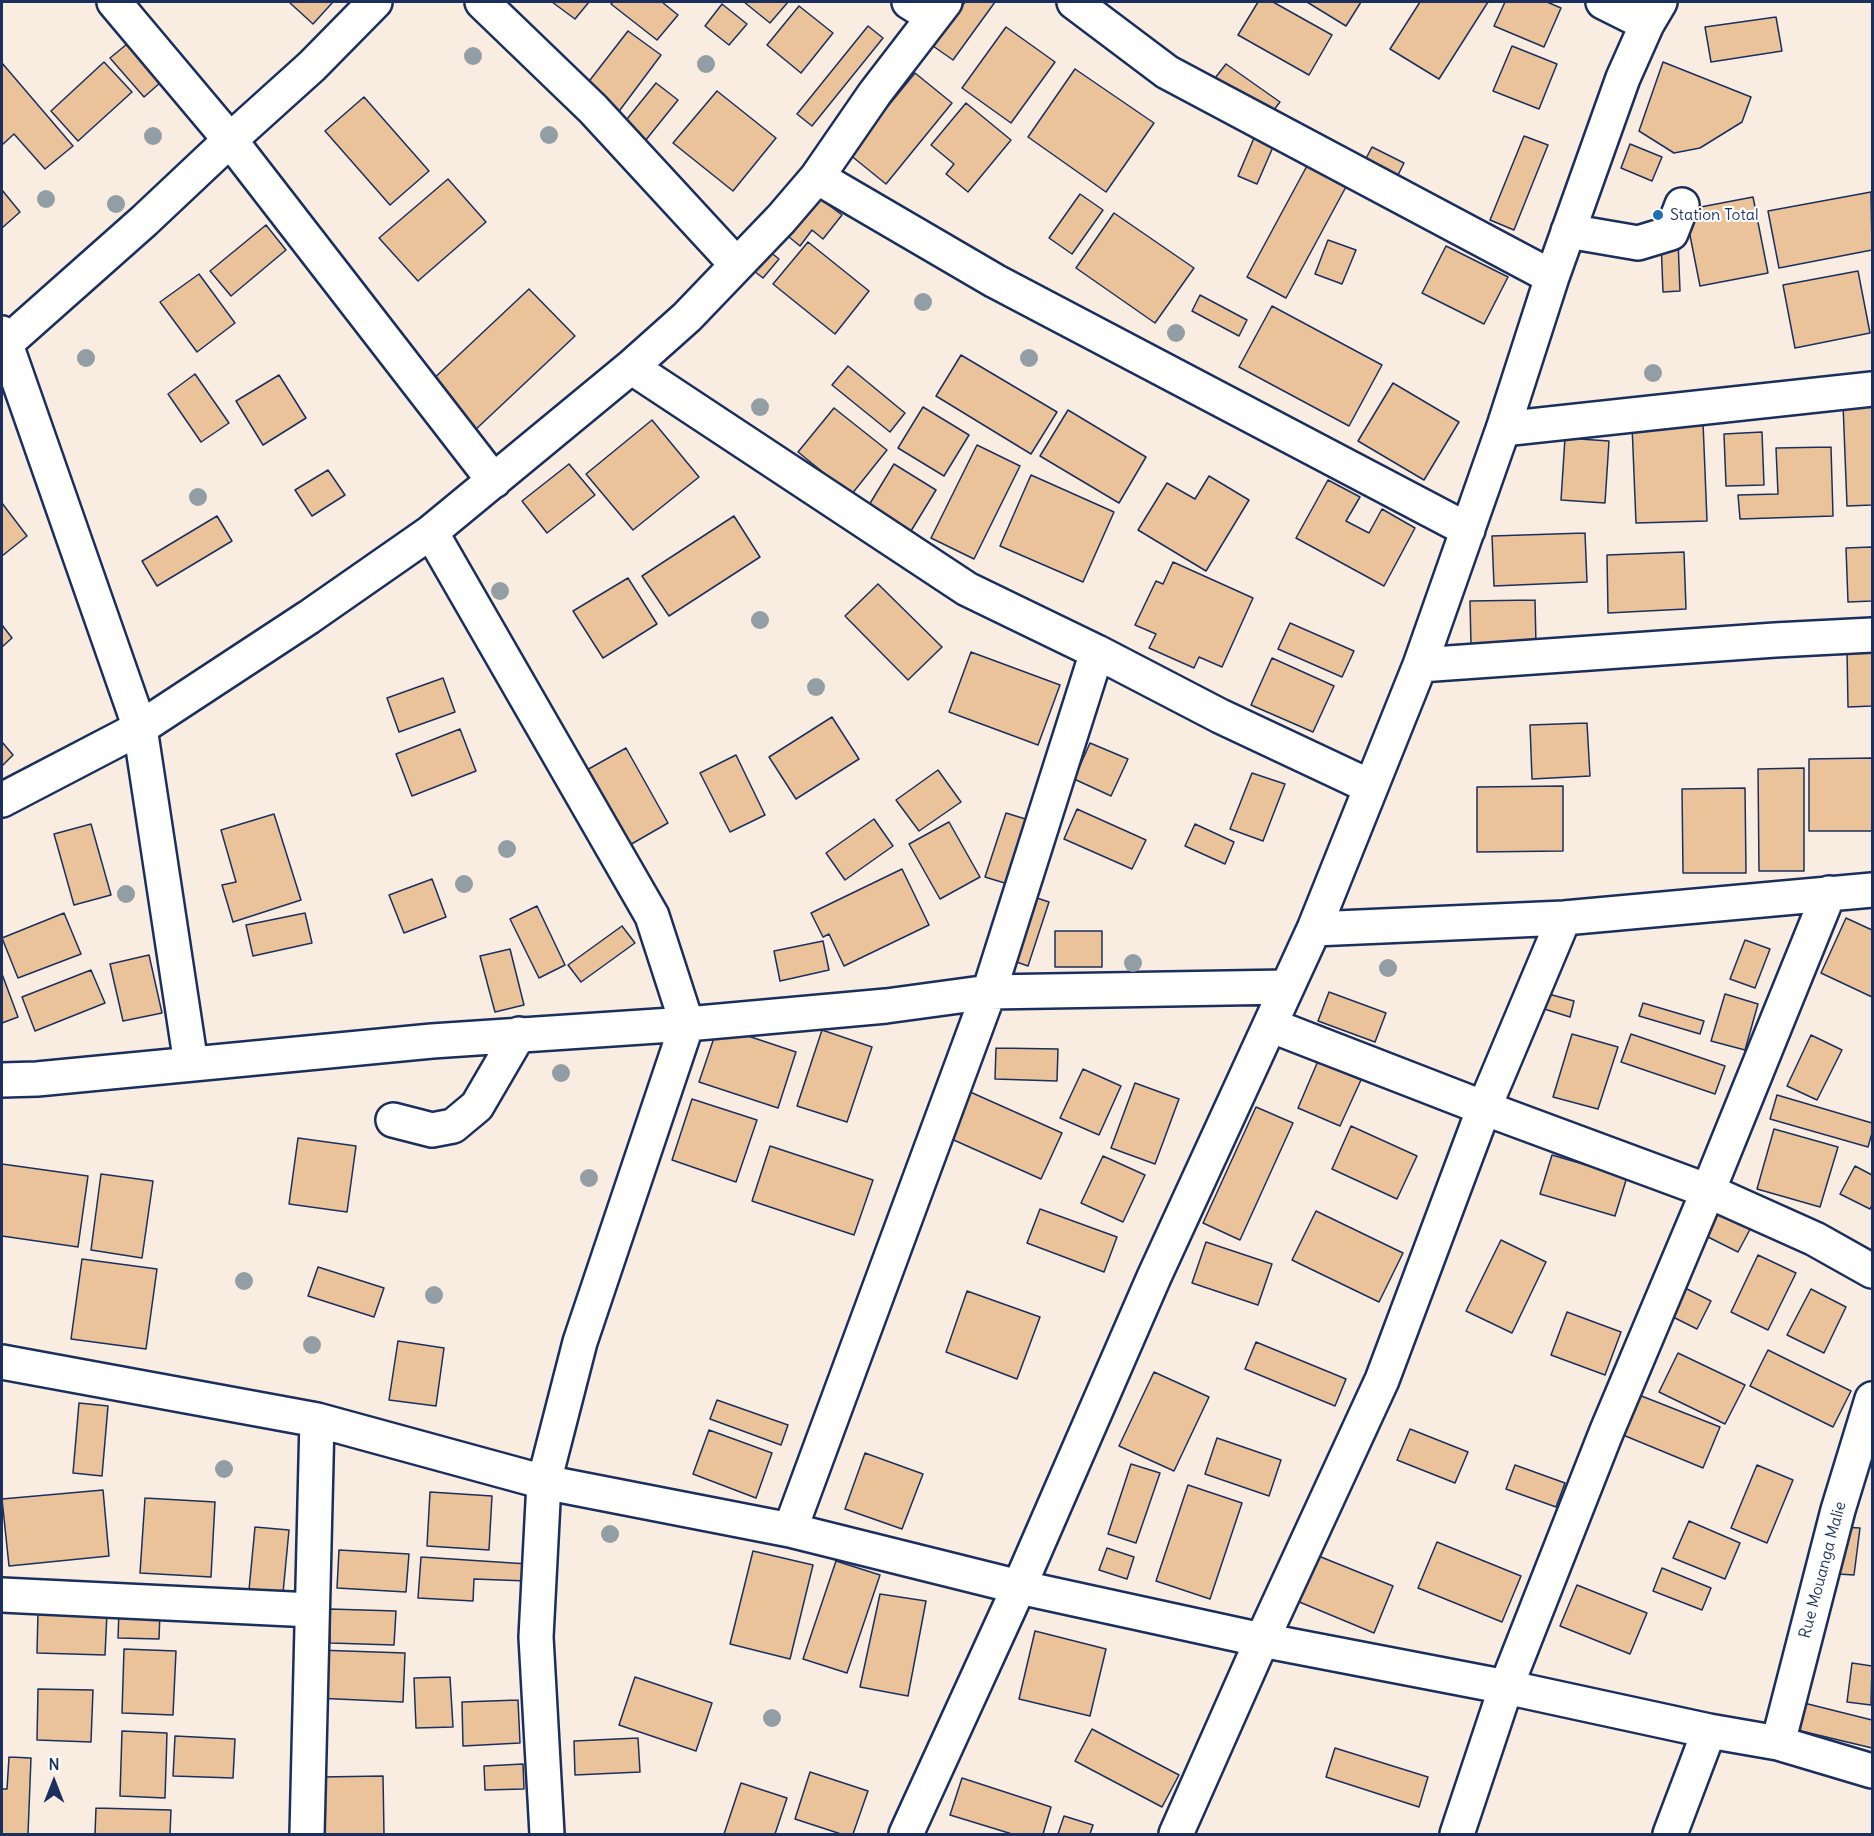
<!DOCTYPE html>
<html>
<head>
<meta charset="utf-8">
<style>
  body { margin:0 }
  #map { position:relative; width:1874px; height:1836px; overflow:hidden; background:#f9ede1; font-family:Delius,sans-serif }
  canvas { display:block }
  .frame { position:absolute; inset:0; border:3px solid #1b2f5e; pointer-events:none }
  .north { position:absolute; left:24px; top:1752px; width:60px; height:60px; -webkit-text-stroke:4px #fff; paint-order:stroke; rotate:0deg; font-size:16px; font-weight:700; line-height:24px; text-align:center; color:#1b2f5e }
  .north::after { content:''; display:block; margin:auto; width:21px; height:27px; background:#1b2f5e; clip-path:polygon(50% 0,100% 100%,50% 72%,0 100%) }
</style>
</head>
<body>
<div id="map">
<canvas width="1874" height="1836"></canvas>
<div class="frame"></div>
<div class="north">N</div>
</div>
<script>
const context = document.querySelector('canvas').getContext('2d');
context.lineJoin = 'round';
function fill(path, color) {
  context.fillStyle = color;
  context.fill(path, 'evenodd');
}
function poly(rows) {
  const path = new Path2D();
  for (const r of rows) {
    path.moveTo(r[0], r[1]);
    for (let i = 2; i < r.length; i += 2) path.lineTo(r[i], r[i + 1]);
  }
  return path;
}
function trace(path, color, width, dash) {
  context.strokeStyle = color;
  context.lineWidth = width;
  context.lineCap = dash ? 'butt' : 'round';
  context.setLineDash(dash || []);
  context.stroke(path);
}
function drawText(font, color, halo, rows, align = 'center') {
  context.font = font + ' Delius,sans-serif';
  context.lineWidth = 4.5;
  context.setLineDash([]);
  context.textBaseline = 'middle';
  context.strokeStyle = halo;
  context.fillStyle = color;
  for (const [text, x, y, turn = 0] of rows) {
    context.save();
    context.translate(x, y);
    context.rotate((+turn || 0) * Math.PI / 180);
    context.textAlign = isNaN(turn) ? turn : align;
    if (halo) context.strokeText(text, 0, 0);
    context.fillText(text, 0, 0);
    context.restore();
  }
}
const building = poly([
  [289,2,333,2,313,24,289,2],
  [552,2,589,2,575,19,552,2],
  [613,2,662,2,678,15,657,40,611,4,613,2],
  [744,2,788,2,770,23,744,2],
  [965,2,995,2,953,60,933,46,965,2],
  [1258,2,1273,2,1332,35,1309,75,1238,35,1258,2],
  [1307,2,1361,2,1346,26,1307,2],
  [1420,2,1488,2,1439,79,1390,49,1420,2],
  [1505,2,1547,2,1561,8,1544,47,1494,26,1505,2],
  [722,4,747,24,729,45,705,26,722,4],
  [799,6,833,33,801,73,767,45,799,6],
  [1776,17,1782,51,1711,62,1705,27,1776,17],
  [868,26,883,38,812,126,797,114,868,26],
  [1006,27,1055,62,1011,123,962,88,1006,27],
  [628,31,661,55,617,114,583,89,628,31],
  [127,44,160,83,144,97,110,58,127,44],
  [1512,46,1557,64,1539,109,1493,91,1512,46],
  [104,62,132,92,78,141,51,111,104,62],
  [1663,62,1751,97,1742,122,1700,148,1674,153,1639,131,1663,62],
  [2,63,73,146,45,169,14,134,2,145,2,63],
  [1226,64,1280,102,1266,120,1212,82,1226,64],
  [1075,69,1154,123,1106,192,1028,137,1075,69],
  [915,73,952,103,886,184,849,154,915,73],
  [656,83,678,100,641,146,619,129,656,83],
  [717,91,776,138,733,191,673,143,717,91],
  [364,97,429,171,390,205,325,131,364,97],
  [966,103,1011,140,968,192,946,174,954,164,931,145,966,103],
  [1524,136,1548,145,1514,230,1490,220,1524,136],
  [1254,138,1273,147,1257,184,1238,176,1254,138],
  [1630,144,1662,157,1652,181,1621,168,1630,144],
  [1372,147,1404,163,1394,183,1362,166,1372,147],
  [1308,164,1347,185,1286,298,1247,277,1308,164],
  [448,179,486,222,418,281,379,238,448,179],
  [2,190,20,212,2,228,2,190],
  [1871,192,1872,250,1779,268,1768,211,1871,192],
  [814,194,842,215,823,239,812,230,800,246,783,232,814,194],
  [1080,194,1103,210,1072,254,1049,238,1080,194],
  [1753,197,1768,273,1700,286,1685,210,1753,197],
  [1114,213,1194,268,1155,323,1076,268,1114,213],
  [266,225,286,250,231,296,210,271,266,225],
  [1328,240,1356,250,1342,284,1315,274,1328,240],
  [1678,240,1680,291,1663,292,1661,241,1678,240],
  [808,242,869,291,835,334,773,284,808,242],
  [1446,246,1508,277,1484,324,1422,293,1446,246],
  [765,248,779,259,763,278,750,268,765,248],
  [1858,271,1870,333,1795,348,1783,285,1858,271],
  [199,274,235,323,197,352,160,302,199,274],
  [529,289,575,336,474,431,429,383,529,289],
  [1200,295,1247,320,1239,336,1192,311,1200,295],
  [1272,306,1382,365,1349,426,1239,367,1272,306],
  [961,355,1057,412,1031,454,936,396,961,355],
  [848,366,905,413,890,432,832,385,848,366],
  [195,374,229,423,201,442,168,394,195,374],
  [279,375,306,418,263,445,236,401,279,375],
  [1393,383,1459,422,1424,480,1358,441,1393,383],
  [1872,403,1872,505,1847,506,1843,404,1872,403],
  [923,407,969,435,944,476,898,448,923,407],
  [834,408,887,450,851,495,798,452,834,408],
  [1068,410,1146,457,1119,503,1040,456,1068,410],
  [652,420,699,477,633,530,586,474,652,420],
  [1703,422,1707,521,1636,523,1632,425,1703,422],
  [1762,432,1764,485,1726,486,1724,434,1762,432],
  [1565,438,1609,441,1605,503,1561,500,1565,438],
  [977,445,1020,466,974,559,931,538,977,445],
  [1831,447,1833,516,1740,519,1738,495,1778,494,1776,448,1831,447],
  [569,464,595,495,547,533,522,501,569,464],
  [894,464,936,490,911,531,869,505,894,464],
  [328,470,345,495,312,516,295,490,328,470],
  [1031,475,1114,512,1083,582,1000,546,1031,475],
  [1209,476,1249,500,1206,571,1138,530,1167,483,1195,499,1209,476],
  [1328,480,1360,497,1346,521,1369,533,1382,509,1415,528,1384,586,1296,538,1328,480],
  [2,503,27,536,2,556,2,503],
  [217,516,232,541,157,586,142,561,217,516],
  [734,516,760,557,669,616,642,576,734,516],
  [1585,533,1587,582,1494,586,1492,536,1585,533],
  [1872,547,1872,601,1848,602,1846,548,1872,547],
  [1684,552,1686,609,1608,613,1607,555,1684,552],
  [1173,562,1253,598,1222,667,1199,657,1194,668,1149,648,1156,634,1135,625,1156,581,1163,584,1173,562],
  [628,578,657,624,603,658,573,611,628,578],
  [878,584,942,647,908,680,845,616,878,584],
  [1535,600,1536,645,1471,646,1470,601,1535,600],
  [1290,623,1354,651,1342,677,1278,649,1290,623],
  [2,625,12,638,2,647,2,625],
  [1847,649,1872,649,1872,706,1848,707,1847,649],
  [971,652,1060,685,1038,745,949,712,971,652],
  [1272,658,1334,686,1313,732,1251,705,1272,658],
  [443,678,455,712,399,732,387,698,443,678],
  [832,717,859,759,796,799,769,757,832,717],
  [1587,723,1590,776,1532,779,1530,725,1587,723],
  [460,729,476,771,412,796,396,754,460,729],
  [2,742,13,755,2,766,2,742],
  [1090,743,1128,759,1111,796,1074,779,1090,743],
  [626,748,668,823,628,846,585,771,626,748],
  [736,755,765,815,730,832,700,773,736,755],
  [1872,758,1872,831,1809,831,1809,759,1872,758],
  [1804,768,1804,871,1759,871,1758,769,1804,768],
  [938,770,961,802,919,831,896,800,938,770],
  [1252,773,1285,784,1263,841,1230,829,1252,773],
  [1563,786,1563,851,1477,852,1477,787,1563,786],
  [1745,788,1746,873,1683,873,1682,789,1745,788],
  [1077,809,1146,840,1132,869,1064,839,1077,809],
  [1006,813,1032,821,1011,885,985,877,1006,813],
  [274,814,301,900,233,922,222,885,236,882,221,830,274,814],
  [874,819,893,846,845,880,826,853,874,819],
  [949,822,980,877,940,899,909,844,949,822],
  [91,824,111,895,74,905,54,834,91,824],
  [1195,824,1234,842,1225,864,1185,846,1195,824],
  [902,869,929,925,844,966,829,934,823,937,811,913,902,869],
  [432,879,446,917,404,933,389,895,432,879],
  [1028,895,1049,902,1028,966,1008,959,1028,895],
  [537,906,565,965,539,978,510,919,537,906],
  [64,913,81,954,18,978,2,938,64,913],
  [305,913,312,943,253,956,246,925,305,913],
  [1846,918,1872,930,1872,997,1821,973,1846,918],
  [622,926,635,943,581,982,568,965,622,926],
  [1055,931,1102,931,1102,967,1055,967,1055,931],
  [1745,940,1770,949,1755,988,1730,979,1745,940],
  [823,941,829,970,780,981,774,951,823,941],
  [510,949,524,1005,495,1012,480,956,510,949],
  [149,955,162,1013,123,1021,110,964,149,955],
  [91,970,105,1003,35,1031,22,997,91,970],
  [2,974,18,1017,2,1023,2,974],
  [1329,992,1386,1013,1375,1042,1318,1021,1329,992],
  [1545,993,1574,1001,1570,1017,1541,1008,1545,993],
  [1725,994,1758,1004,1745,1050,1711,1041,1725,994],
  [1643,1003,1704,1021,1700,1034,1639,1016,1643,1003],
  [718,1026,796,1052,778,1108,699,1082,718,1026],
  [822,1030,872,1047,847,1122,797,1106,822,1030],
  [1572,1034,1618,1047,1598,1109,1553,1097,1572,1034],
  [1631,1034,1725,1066,1715,1094,1621,1062,1631,1034],
  [1811,1035,1842,1050,1817,1100,1787,1086,1811,1035],
  [996,1048,1058,1049,1057,1081,995,1079,996,1048],
  [1318,1061,1361,1080,1340,1126,1298,1108,1318,1061],
  [1083,1069,1121,1086,1099,1135,1060,1118,1083,1069],
  [1135,1083,1179,1099,1155,1164,1111,1148,1135,1083],
  [968,1091,1062,1133,1041,1179,947,1137,968,1091],
  [1777,1095,1872,1123,1872,1133,1868,1147,1770,1119,1777,1095],
  [692,1099,757,1120,736,1182,672,1160,692,1099],
  [1256,1107,1293,1123,1240,1240,1203,1223,1256,1107],
  [1351,1126,1417,1156,1397,1199,1332,1169,1351,1126],
  [1774,1129,1838,1147,1820,1207,1757,1189,1774,1129],
  [298,1138,356,1146,347,1212,289,1204,298,1138],
  [770,1146,873,1180,854,1235,752,1201,770,1146],
  [1552,1155,1627,1177,1615,1216,1540,1194,1552,1155],
  [1103,1156,1145,1175,1123,1222,1081,1203,1103,1156],
  [2,1164,88,1176,78,1247,2,1236,2,1164],
  [1855,1166,1872,1175,1872,1205,1870,1209,1840,1194,1855,1166],
  [101,1174,153,1181,142,1258,91,1250,101,1174],
  [1714,1200,1755,1220,1738,1252,1698,1232,1714,1200],
  [1040,1209,1117,1237,1104,1272,1027,1243,1040,1209],
  [1316,1211,1403,1253,1379,1302,1292,1260,1316,1211],
  [1501,1240,1546,1262,1512,1333,1466,1311,1501,1240],
  [1206,1242,1272,1264,1258,1305,1192,1283,1206,1242],
  [1758,1255,1796,1273,1768,1330,1731,1312,1758,1255],
  [82,1259,157,1269,146,1349,71,1339,82,1259],
  [318,1267,384,1288,374,1317,308,1296,318,1267],
  [1679,1285,1711,1301,1697,1329,1665,1313,1679,1285],
  [1811,1289,1846,1307,1824,1353,1787,1335,1811,1289],
  [967,1291,1040,1317,1017,1379,946,1352,967,1291],
  [1567,1312,1621,1332,1605,1375,1551,1355,1567,1312],
  [398,1341,444,1348,436,1406,389,1400,398,1341],
  [1256,1342,1346,1379,1335,1406,1245,1369,1256,1342],
  [1768,1350,1851,1391,1833,1427,1750,1386,1768,1350],
  [1678,1353,1745,1385,1725,1424,1659,1392,1678,1353],
  [1154,1372,1209,1397,1174,1471,1119,1446,1154,1372],
  [1639,1395,1720,1427,1703,1468,1623,1435,1639,1395],
  [717,1400,788,1425,781,1445,710,1419,717,1400],
  [79,1403,108,1406,102,1476,73,1473,79,1403],
  [1410,1429,1468,1452,1455,1483,1397,1460,1410,1429],
  [709,1430,772,1453,756,1498,693,1474,709,1430],
  [1217,1438,1281,1460,1269,1496,1205,1474,1217,1438],
  [865,1453,923,1474,902,1529,845,1509,865,1453],
  [1131,1464,1160,1473,1136,1543,1108,1534,1131,1464],
  [1515,1465,1565,1483,1556,1507,1506,1489,1515,1465],
  [1757,1465,1793,1480,1767,1543,1731,1528,1757,1465],
  [1188,1485,1242,1503,1210,1599,1156,1581,1188,1485],
  [103,1490,109,1556,9,1566,2,1499,103,1490],
  [430,1492,492,1496,489,1550,427,1546,430,1492],
  [145,1498,215,1502,211,1577,140,1573,145,1498],
  [1689,1521,1740,1543,1725,1579,1673,1558,1689,1521],
  [255,1527,289,1530,283,1593,249,1590,255,1527],
  [1844,1527,1860,1528,1854,1575,1838,1574,1844,1527],
  [1437,1542,1521,1576,1502,1622,1418,1588,1437,1542],
  [1107,1548,1134,1557,1127,1579,1099,1570,1107,1548],
  [339,1550,409,1554,406,1592,337,1588,339,1550],
  [753,1551,813,1565,790,1659,730,1644,753,1551],
  [1316,1555,1393,1586,1374,1633,1297,1601,1316,1555],
  [421,1557,528,1564,527,1581,474,1579,473,1601,418,1598,421,1557],
  [836,1561,880,1575,847,1673,803,1659,836,1561],
  [1662,1568,1711,1588,1702,1610,1653,1591,1662,1568],
  [1577,1585,1647,1613,1630,1654,1560,1626,1577,1585],
  [880,1594,926,1601,908,1696,860,1687,880,1594],
  [330,1609,396,1611,394,1645,330,1643,330,1609],
  [119,1610,160,1612,159,1639,118,1638,119,1610],
  [38,1611,107,1613,105,1655,37,1653,38,1611],
  [1035,1631,1106,1649,1090,1716,1019,1699,1035,1631],
  [124,1649,176,1651,173,1715,122,1713,124,1649],
  [317,1650,405,1653,403,1702,315,1698,317,1650],
  [1852,1663,1872,1666,1871,1705,1847,1702,1852,1663],
  [450,1677,453,1727,416,1728,414,1678,450,1677],
  [635,1677,712,1703,696,1751,619,1725,635,1677],
  [38,1689,93,1690,91,1742,37,1740,38,1689],
  [518,1700,520,1743,463,1746,462,1702,518,1700],
  [1804,1703,1872,1720,1872,1748,1797,1730,1804,1703],
  [1092,1729,1179,1775,1162,1807,1075,1761,1092,1729],
  [122,1731,167,1733,165,1798,120,1796,122,1731],
  [175,1736,235,1739,233,1778,173,1776,175,1736],
  [638,1738,640,1772,575,1775,574,1741,638,1738],
  [1335,1748,1428,1777,1419,1807,1326,1777,1335,1748],
  [9,1757,31,1758,28,1834,2,1834,2,1789,7,1789,9,1757],
  [523,1764,524,1789,485,1790,484,1766,523,1764],
  [810,1772,868,1791,853,1834,841,1834,795,1819,810,1772],
  [383,1776,384,1834,322,1834,321,1777,383,1776],
  [962,1778,1051,1807,1043,1834,1012,1834,950,1815,962,1778],
  [741,1783,787,1798,775,1834,724,1834,741,1783],
  [96,1808,171,1810,170,1834,95,1834,96,1808],
  [1064,1816,1093,1825,1090,1834,1058,1834,1064,1816]
]);
fill(building, '#eac39a');
trace(building, '#1b2f5e', 1.5);
const minor = poly([
  [114,2,230,140,494,481],
  [482,2,593,109,736,264],
  [909,2,933,17],
  [1074,2,1167,72,1552,277],
  [1603,2,1647,24],
  [817,177,995,281,1468,530],
  [1568,231,1638,243,1671,233,1682,205],
  [2,333,140,728,191,1064],
  [2,347,144,221,230,140,312,66,375,2],
  [631,367,967,589,1097,652,1220,716,1371,787],
  [1503,429,1872,389],
  [431,532,652,916,687,1024,580,1342,544,1482,536,1637,547,1834],
  [1420,665,1775,640,1872,635],
  [2,800,140,728,309,617,431,532,631,367,687,317,781,219,817,177,875,93,945,2],
  [1314,929,1564,918,1872,890],
  [1270,1025,1484,1108,1708,1191,1815,1239,1872,1271],
  [2,1080,37,1079,432,1041,687,1024,886,1006,989,992,1287,987],
  [393,1120,432,1130,453,1126,477,1106,519,1034],
  [2,1362,317,1420,544,1482,790,1530,1019,1587,1262,1640,1506,1687,1709,1731,1778,1743,1872,1771],
  [790,1530,989,992,1097,652],
  [2,1595,312,1610],
  [1778,1743,1838,1510,1872,1399],
  [307,1834,317,1420],
  [906,1834,1019,1587,1154,1277,1314,929,1420,665,1503,429,1552,277,1623,78,1647,24,1660,2],
  [1176,1834,1262,1640,1382,1380,1484,1108,1564,918],
  [1457,1834,1506,1687,1606,1433,1708,1191,1829,893],
  [1670,1834,1709,1731]
]);
trace(minor, '#1b2f5e', 38);
trace(minor, '#fff', 33);
context.fillStyle = '#929ea4';
for (const [x, y] of [
  [473,56],
  [706,64],
  [549,135],
  [153,136],
  [46,199],
  [116,204],
  [923,302],
  [1176,333],
  [86,358],
  [1029,358],
  [1653,373],
  [760,407],
  [198,497],
  [500,591],
  [760,620],
  [816,687],
  [507,849],
  [464,884],
  [126,894],
  [1133,963],
  [1388,968],
  [561,1073],
  [589,1178],
  [244,1281],
  [434,1295],
  [312,1345],
  [224,1469],
  [610,1534],
  [772,1718]
]) {
  context.beginPath();
  context.arc(x, y, 9, 0, 2 * Math.PI);
  context.fill();
}
for (const [x, y, r, color] of [
  [1658,215,6,"#1f6fb2"]
]) {
  const dot = new Path2D();
  dot.arc(x, y, r, 0, 2 * Math.PI);
  context.fillStyle = color;
  context.fill(dot);
  trace(dot, '#fff', 2);
}
drawText('16px', '#1b2f5e', '#fff', [
  ["Station Total",1670,215]
], 'left');
drawText('16px', '#1b2f5e', '#fff', [
  ["Rue Mouanga Malie",1823,1570,-75]
]);
</script>
</body>
</html>
